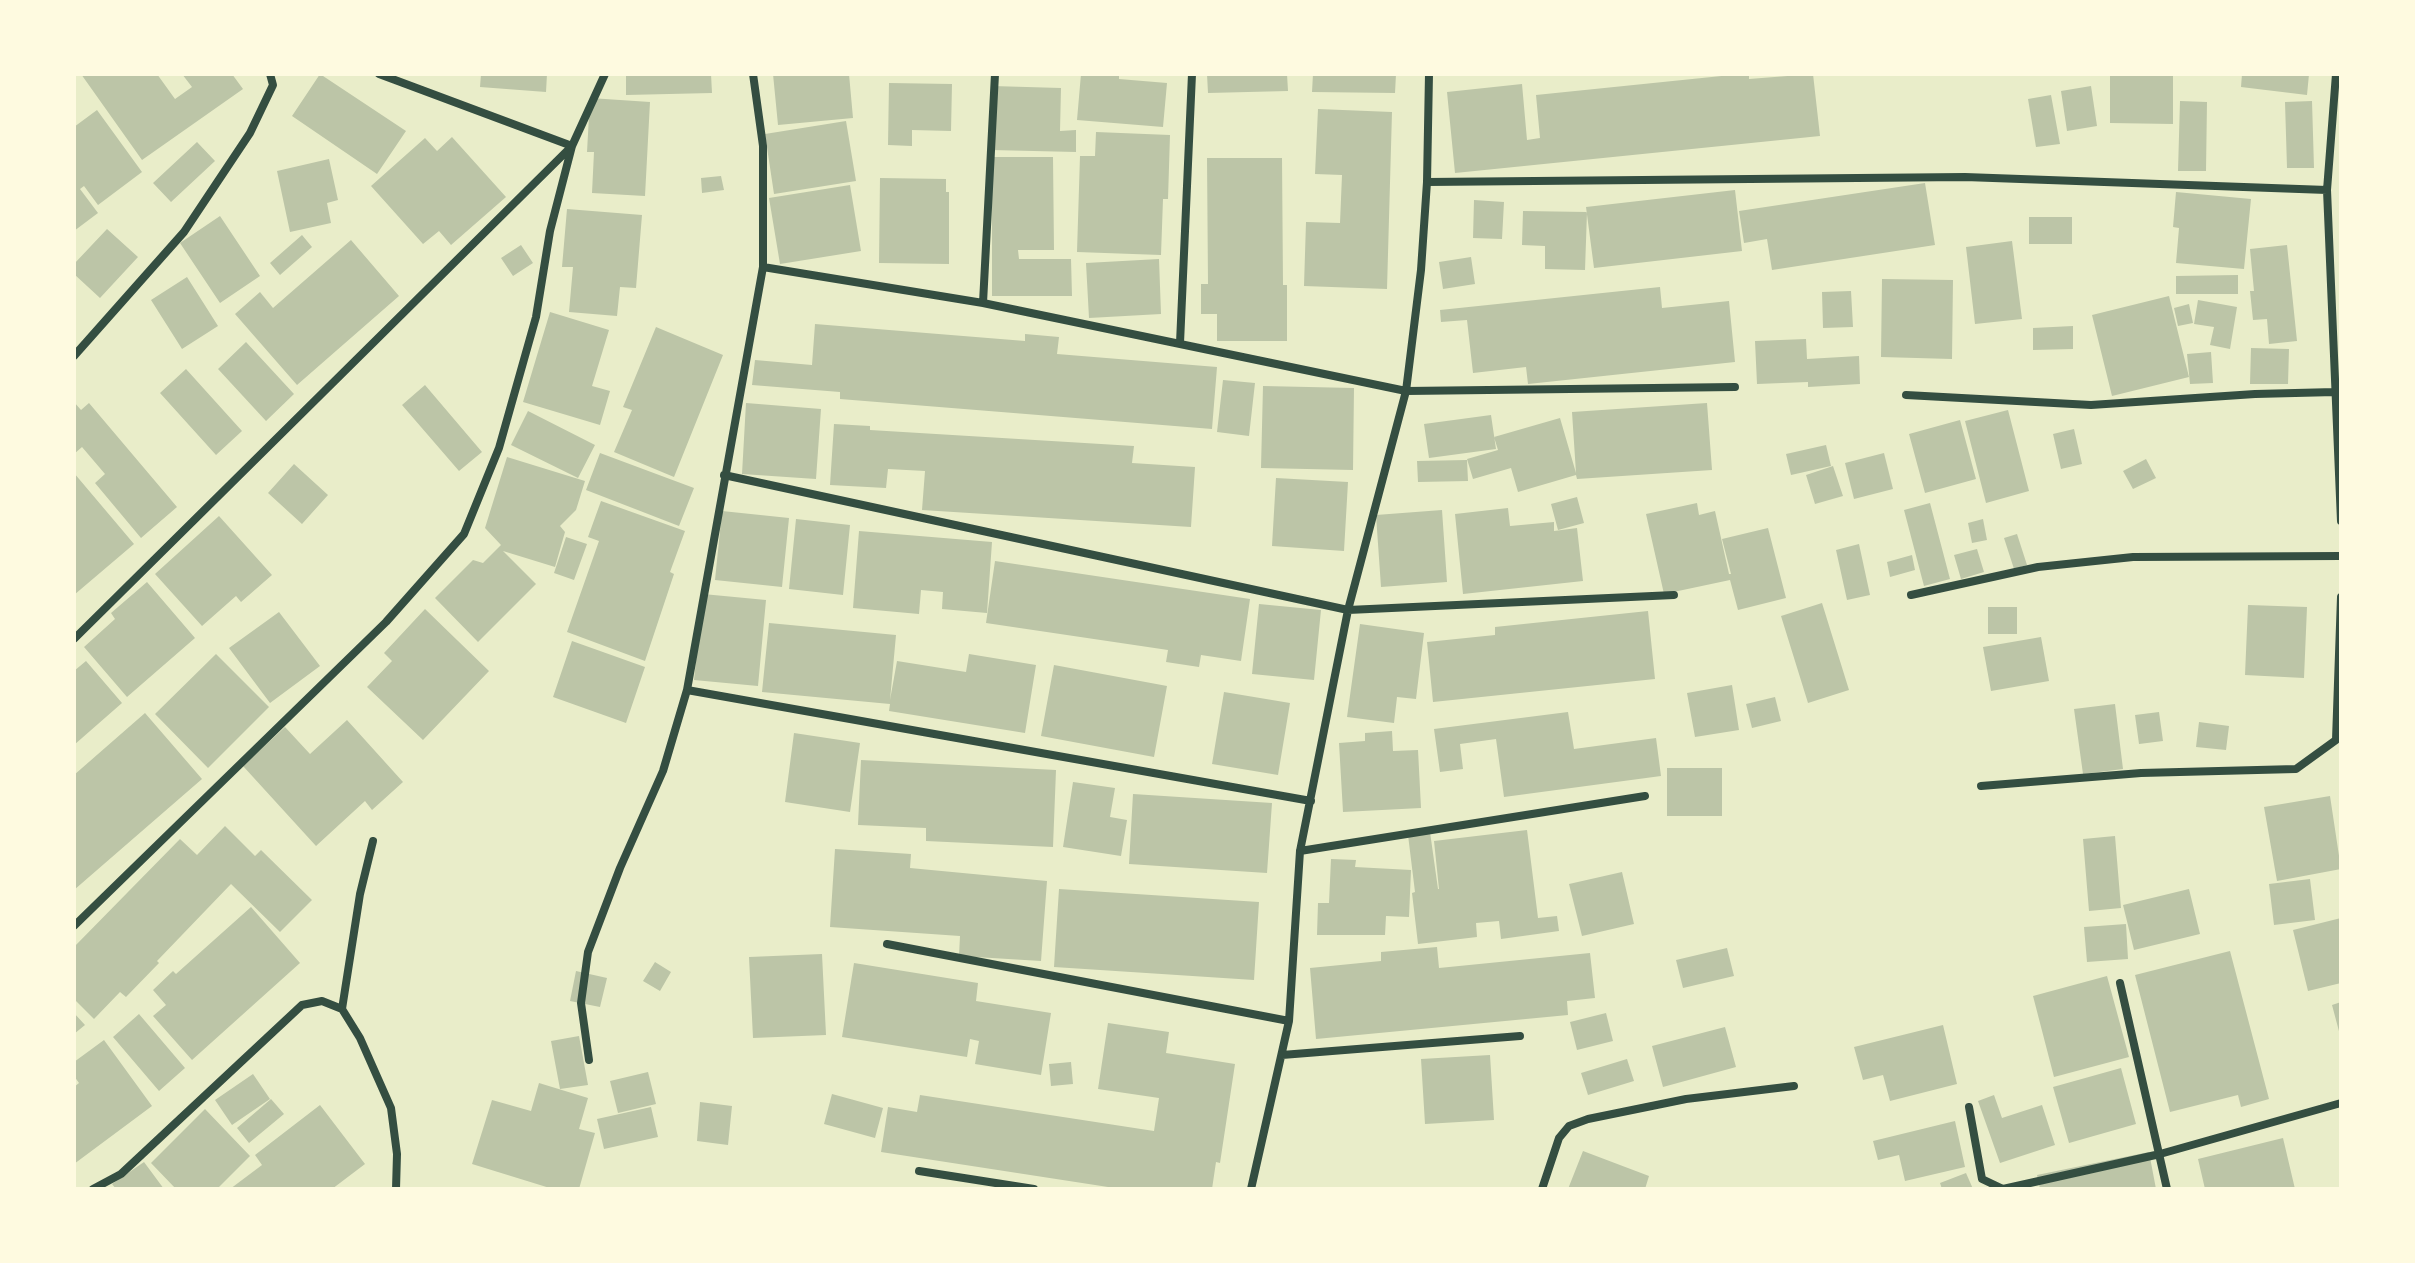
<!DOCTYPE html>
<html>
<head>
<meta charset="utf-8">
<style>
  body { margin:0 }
  #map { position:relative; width:2415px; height:1263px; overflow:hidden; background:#e9edc9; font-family:"Fira Sans Condensed",sans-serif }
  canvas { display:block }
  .frame { position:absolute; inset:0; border:76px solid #fefae0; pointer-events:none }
</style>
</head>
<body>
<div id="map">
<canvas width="2415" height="1263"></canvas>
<div class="frame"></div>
</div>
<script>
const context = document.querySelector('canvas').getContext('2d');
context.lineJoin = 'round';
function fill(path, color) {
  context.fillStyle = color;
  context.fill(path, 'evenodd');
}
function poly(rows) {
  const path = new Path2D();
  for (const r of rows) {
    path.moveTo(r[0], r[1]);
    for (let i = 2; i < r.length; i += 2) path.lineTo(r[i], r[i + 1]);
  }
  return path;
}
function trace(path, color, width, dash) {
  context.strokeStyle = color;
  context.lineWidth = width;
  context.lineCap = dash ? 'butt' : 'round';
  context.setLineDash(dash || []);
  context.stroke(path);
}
fill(poly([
  [81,74,157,74,175,99,192,87,182,74,232,74,243,89,142,160],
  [320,74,406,131,377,174,292,116],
  [481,74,547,74,546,92,480,87],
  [626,74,711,74,712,93,626,95],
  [773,74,849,74,853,118,778,125],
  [1081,74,1119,74,1119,79,1167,83,1163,127,1077,120],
  [1207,74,1287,74,1288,91,1208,93],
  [1313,74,1396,74,1395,93,1312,92],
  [1741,74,1749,74,1749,79,1813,74,1820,136,1455,173,1447,92,1522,84,1527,140,1540,138,1536,95],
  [2110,74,2173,74,2173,124,2110,123],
  [2242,74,2309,74,2307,95,2241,87],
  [889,83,952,84,951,131,912,130,912,146,888,145],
  [992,86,1061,88,1060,131,1076,130,1076,152,991,150],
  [2091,86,2097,126,2067,131,2061,91],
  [2051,95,2060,144,2036,147,2028,99],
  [590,98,650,102,645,196,592,193,594,152,587,152],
  [2180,101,2207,102,2206,171,2178,171],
  [2312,101,2314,168,2287,168,2285,102],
  [1318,109,1392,112,1387,289,1304,286,1306,222,1340,223,1342,175,1315,174],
  [97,110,142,172,98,205,84,186,80,189,98,213,74,231,74,127],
  [846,121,856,181,774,194,765,134],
  [1096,132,1170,135,1168,199,1163,199,1161,255,1077,252,1080,156,1095,156],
  [452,137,506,197,451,245,439,231,423,244,371,186,425,138,437,151],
  [197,142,215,161,171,202,153,183],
  [992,157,1053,157,1054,250,1018,250,1019,259,1071,259,1072,296,992,296],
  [1207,158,1282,158,1283,285,1287,285,1287,341,1217,341,1217,314,1201,314,1201,284,1208,284],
  [329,159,338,200,327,203,331,223,290,232,277,171],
  [721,176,724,190,702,193,701,178],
  [880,178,946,179,946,192,949,192,949,264,879,263],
  [1925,183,1935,245,1772,270,1767,239,1744,243,1739,211],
  [850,185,861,251,780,264,769,198],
  [1735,190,1742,251,1594,268,1586,207],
  [2176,192,2251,199,2244,269,2176,263,2179,228,2173,227],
  [1474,200,1504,202,1502,239,1473,238],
  [567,209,642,215,636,288,620,287,617,316,569,312,573,267,562,267],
  [1523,211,1587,212,1585,270,1545,269,1545,246,1522,245],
  [220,216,260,276,220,303,180,243],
  [2029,217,2072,217,2072,244,2029,244],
  [107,229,138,257,100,298,74,274,74,264],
  [302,235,312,247,280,275,270,263],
  [351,240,399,296,297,385,235,314,260,292,273,308],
  [2012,241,2022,319,1975,324,1966,247],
  [521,245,533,263,513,276,501,258],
  [2287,245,2297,341,2269,344,2267,319,2253,320,2250,291,2254,291,2250,249],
  [1471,257,1475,284,1443,289,1439,262],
  [1159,259,1161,314,1089,318,1086,263],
  [2238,275,2238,294,2176,294,2176,276],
  [187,277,218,326,182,349,151,300],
  [1882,279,1953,280,1952,359,1881,357],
  [1660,287,1662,308,1729,301,1735,362,1528,384,1526,367,1473,373,1467,320,1441,322,1440,310],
  [1851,291,1853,327,1823,328,1822,292],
  [2169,296,2189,377,2112,396,2092,315],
  [2198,300,2237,307,2230,349,2210,345,2214,327,2194,324],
  [2189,304,2193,323,2178,326,2174,308],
  [550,312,609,330,592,386,610,391,600,425,523,402],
  [815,324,1025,341,1025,334,1059,337,1057,354,1217,367,1212,429,840,399,840,392,752,385,755,360,812,365],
  [2073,326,2073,349,2033,350,2033,328],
  [656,327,723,355,674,477,614,452,632,410,623,407],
  [1806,339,1807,359,1859,356,1860,384,1808,387,1808,382,1757,384,1755,341],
  [246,342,294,394,266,421,218,369],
  [2251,348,2289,349,2288,384,2250,384],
  [2211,352,2213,383,2190,384,2187,354],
  [186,369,242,431,216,455,160,393],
  [1223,380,1255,383,1249,436,1217,432],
  [425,385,482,452,459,471,402,405],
  [1263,386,1354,388,1353,470,1261,468],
  [74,402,81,410,89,403,177,507,141,538,95,483,105,474,82,447,74,454],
  [746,403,821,409,816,479,742,474],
  [1707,403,1712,470,1577,479,1576,475,1518,492,1511,468,1473,479,1467,459,1498,450,1494,437,1560,418,1576,473,1572,412],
  [2008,410,2029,491,1986,503,1965,421],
  [528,411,595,445,578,478,511,445],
  [1491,415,1496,449,1429,458,1424,424],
  [1960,420,1976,479,1925,493,1909,434],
  [834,424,870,426,870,430,1134,446,1132,463,1195,467,1191,527,922,510,925,471,888,469,886,488,830,485],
  [2074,429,2082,464,2061,469,2053,434],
  [1826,445,1831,466,1791,475,1786,454],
  [600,453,694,488,679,526,586,490],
  [1884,453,1893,489,1854,499,1845,463],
  [507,457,585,481,576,510,560,526,565,532,555,567,503,551,536,584,478,642,435,598,473,560,483,563,501,545,485,528],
  [2146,459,2156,478,2133,489,2123,471],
  [1467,460,1468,481,1418,482,1417,461],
  [294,464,328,495,302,524,268,493],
  [1833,466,1843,496,1815,504,1806,475],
  [74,473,134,544,74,595],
  [1276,478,1348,482,1344,551,1272,546],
  [1577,497,1584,523,1558,530,1551,504],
  [601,501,685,531,670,572,674,574,645,661,567,632,599,541,588,537],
  [1697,503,1699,515,1715,511,1729,574,1731,574,1722,539,1768,528,1786,598,1738,610,1730,580,1664,594,1646,514],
  [1930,503,1950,579,1924,586,1904,510],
  [1508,508,1510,526,1554,522,1554,531,1577,528,1583,581,1463,594,1455,514],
  [1442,510,1447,582,1381,587,1376,515],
  [722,511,789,518,782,587,715,580],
  [219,516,272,575,241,602,236,596,202,626,155,574],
  [796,519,850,525,843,595,789,589],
  [1983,519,1987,540,1972,543,1968,523],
  [859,531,992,542,987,613,942,609,943,592,921,590,919,614,853,608],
  [2017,534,2027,565,2014,569,2004,538],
  [566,537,587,544,574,580,554,573],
  [1859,544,1870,595,1847,600,1836,550],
  [1977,549,1984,572,1961,579,1954,555],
  [1912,555,1915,570,1890,577,1887,562],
  [995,561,1250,599,1241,661,1201,655,1199,667,1166,662,1168,650,986,623],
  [147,582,195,638,127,697,84,647,115,619,111,613],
  [703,594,766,600,758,686,694,680],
  [1822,603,1849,690,1808,703,1781,616],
  [1259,604,1321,610,1314,680,1252,674],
  [2248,605,2307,607,2304,678,2245,675],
  [1988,607,2017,607,2017,634,1988,634],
  [425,609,489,671,423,740,367,687,392,661,384,653],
  [1648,611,1655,679,1433,702,1427,642,1495,635,1495,627],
  [279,612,320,666,270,703,229,648],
  [769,623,896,635,890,700,897,661,966,672,969,654,1036,665,1025,733,889,711,890,704,762,692],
  [1360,624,1424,633,1416,699,1397,697,1394,723,1347,717],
  [2041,637,2049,681,1991,691,1983,647],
  [572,641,645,667,626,723,553,697],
  [216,654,269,707,208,768,155,714],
  [86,661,122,703,74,745,74,671],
  [1054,665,1167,686,1154,757,1041,736],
  [1732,685,1739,730,1695,737,1687,693],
  [1224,692,1290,703,1278,775,1212,764],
  [1775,697,1781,721,1752,728,1746,704],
  [2115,704,2123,769,2083,774,2074,709],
  [1568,712,1574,749,1656,738,1661,776,1504,797,1496,739,1460,744,1463,769,1440,772,1434,729],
  [2159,712,2163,741,2139,744,2135,715],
  [145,713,202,779,74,890,76,861,74,859,74,775],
  [347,720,403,782,372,810,365,801,316,846,243,766,285,727,310,754],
  [2199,722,2229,726,2226,750,2196,747],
  [1392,731,1393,751,1418,750,1421,808,1343,812,1339,743,1365,741,1365,733],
  [794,733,860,743,850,812,785,802],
  [861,760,1056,770,1053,847,926,841,926,828,858,825],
  [1667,768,1722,768,1722,816,1667,816],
  [1073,782,1115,788,1110,817,1127,820,1121,856,1063,847],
  [1133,794,1272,803,1267,873,1129,864],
  [2330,796,2341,869,2277,881,2264,807],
  [225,826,255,856,261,850,312,900,280,932,231,884,157,961,159,963,126,997,120,992,94,1019,74,999,74,947,180,839,197,855],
  [1527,830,1538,918,1557,916,1559,931,1501,939,1499,921,1476,923,1477,937,1418,944,1412,893,1415,892,1408,835,1430,832,1438,889,1439,889,1434,841],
  [2115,836,2121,908,2089,911,2083,839],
  [835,849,911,854,910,868,1047,881,1041,961,959,956,960,936,830,927],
  [1331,859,1356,860,1355,867,1411,870,1409,917,1386,916,1385,935,1317,935,1318,903,1329,903],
  [1622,872,1634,924,1582,936,1569,884],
  [2310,879,2315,920,2274,925,2269,884],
  [1059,889,1259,902,1254,980,1054,967],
  [2189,889,2200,934,2134,950,2123,905],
  [251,907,300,963,192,1060,153,1016,166,1005,153,990,173,971,176,974],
  [2341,918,2341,983,2308,991,2293,930],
  [2126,924,2128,959,2087,962,2084,927],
  [1437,947,1439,968,1590,953,1595,998,1567,1001,1568,1015,1316,1039,1310,968,1381,961,1381,952],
  [1727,948,1734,976,1683,988,1676,960],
  [2230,951,2269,1099,2241,1107,2238,1095,2170,1112,2135,975],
  [822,954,826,1035,753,1038,749,957],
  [655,962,671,972,660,991,643,981],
  [854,963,978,983,976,1001,1051,1013,1041,1075,975,1064,979,1041,970,1039,967,1057,842,1037],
  [576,971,607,978,600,1007,570,1001],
  [2107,976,2129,1057,2054,1077,2033,996],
  [2341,1002,2341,1034,2340,1035,2332,1005],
  [74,1013,85,1025,74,1034],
  [1606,1013,1613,1041,1577,1050,1570,1022],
  [139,1014,185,1068,159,1091,113,1037],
  [1108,1023,1169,1032,1166,1053,1235,1064,1220,1163,1216,1162,1212,1189,1121,1189,881,1152,888,1107,917,1112,920,1095,1154,1131,1159,1098,1098,1089],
  [1943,1025,1957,1084,1890,1101,1883,1075,1863,1080,1854,1047],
  [1725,1027,1736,1067,1663,1087,1652,1046],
  [579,1036,588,1085,560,1089,551,1041],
  [104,1040,152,1106,74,1164,74,1087,79,1083,74,1076,74,1062],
  [1490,1055,1494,1120,1425,1124,1421,1059],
  [1627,1059,1634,1081,1588,1095,1581,1073],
  [1071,1062,1073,1084,1051,1086,1049,1064],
  [2121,1068,2136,1124,2069,1143,2053,1087],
  [648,1072,656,1104,618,1113,610,1081],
  [253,1074,270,1099,232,1125,215,1100],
  [539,1083,588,1098,579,1129,595,1133,579,1189,553,1189,472,1164,492,1100,531,1111],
  [832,1094,883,1108,875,1138,824,1124],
  [1994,1095,2002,1118,2042,1105,2055,1145,2000,1163,1978,1101],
  [271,1099,284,1114,249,1143,237,1128],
  [700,1102,732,1106,728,1145,697,1141],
  [320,1105,365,1164,332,1189,230,1189,262,1165,255,1155],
  [651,1107,658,1137,604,1149,597,1119],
  [205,1109,250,1156,217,1189,176,1189,151,1163],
  [1955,1121,1965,1167,1905,1181,1899,1155,1878,1160,1873,1141],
  [2283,1138,2295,1189,2205,1189,2198,1159],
  [1583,1151,1649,1176,1645,1189,1568,1189],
  [2149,1152,2156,1189,2040,1189,2037,1175],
  [144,1162,164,1189,116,1189,112,1184],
  [1966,1173,1973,1189,1942,1189,1940,1183]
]), '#bcc5a7');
trace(poly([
  [2336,74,2327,190,2341,521],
  [1427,182,1965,177,2327,190],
  [763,267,983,303,1406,391,1735,387],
  [983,303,995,74],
  [1180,343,1192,74],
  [74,356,184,232,250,133,273,85,270,74],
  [1906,395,2091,405,2255,394,2335,392],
  [724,475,1348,610,1674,595],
  [1911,595,2038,567,2133,557,2341,556],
  [74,639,572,146,379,74],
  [687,690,1311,801],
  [1981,786,2141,773,2296,769,2336,740,2341,597],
  [1300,851,1645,796],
  [74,926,386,622,464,534,499,448,536,317,550,231,572,146,605,74],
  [887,944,1289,1021],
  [2120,983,2167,1189],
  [342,1009,360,894,373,841],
  [1282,1055,1520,1036],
  [589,1060,581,1003,588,952,620,868,663,771,687,690,763,267,763,146,753,74],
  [1969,1107,1982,1179,2003,1189,2160,1154,2341,1103],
  [919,1171,1034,1189],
  [93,1189,121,1174,302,1005,322,1001,342,1009,360,1038,391,1108,397,1154,396,1189],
  [1251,1189,1289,1021,1300,851,1348,610,1406,391,1421,270,1427,182,1429,74],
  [1542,1189,1559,1138,1569,1126,1588,1119,1686,1099,1794,1086]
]), '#344e41', 8);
</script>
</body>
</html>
